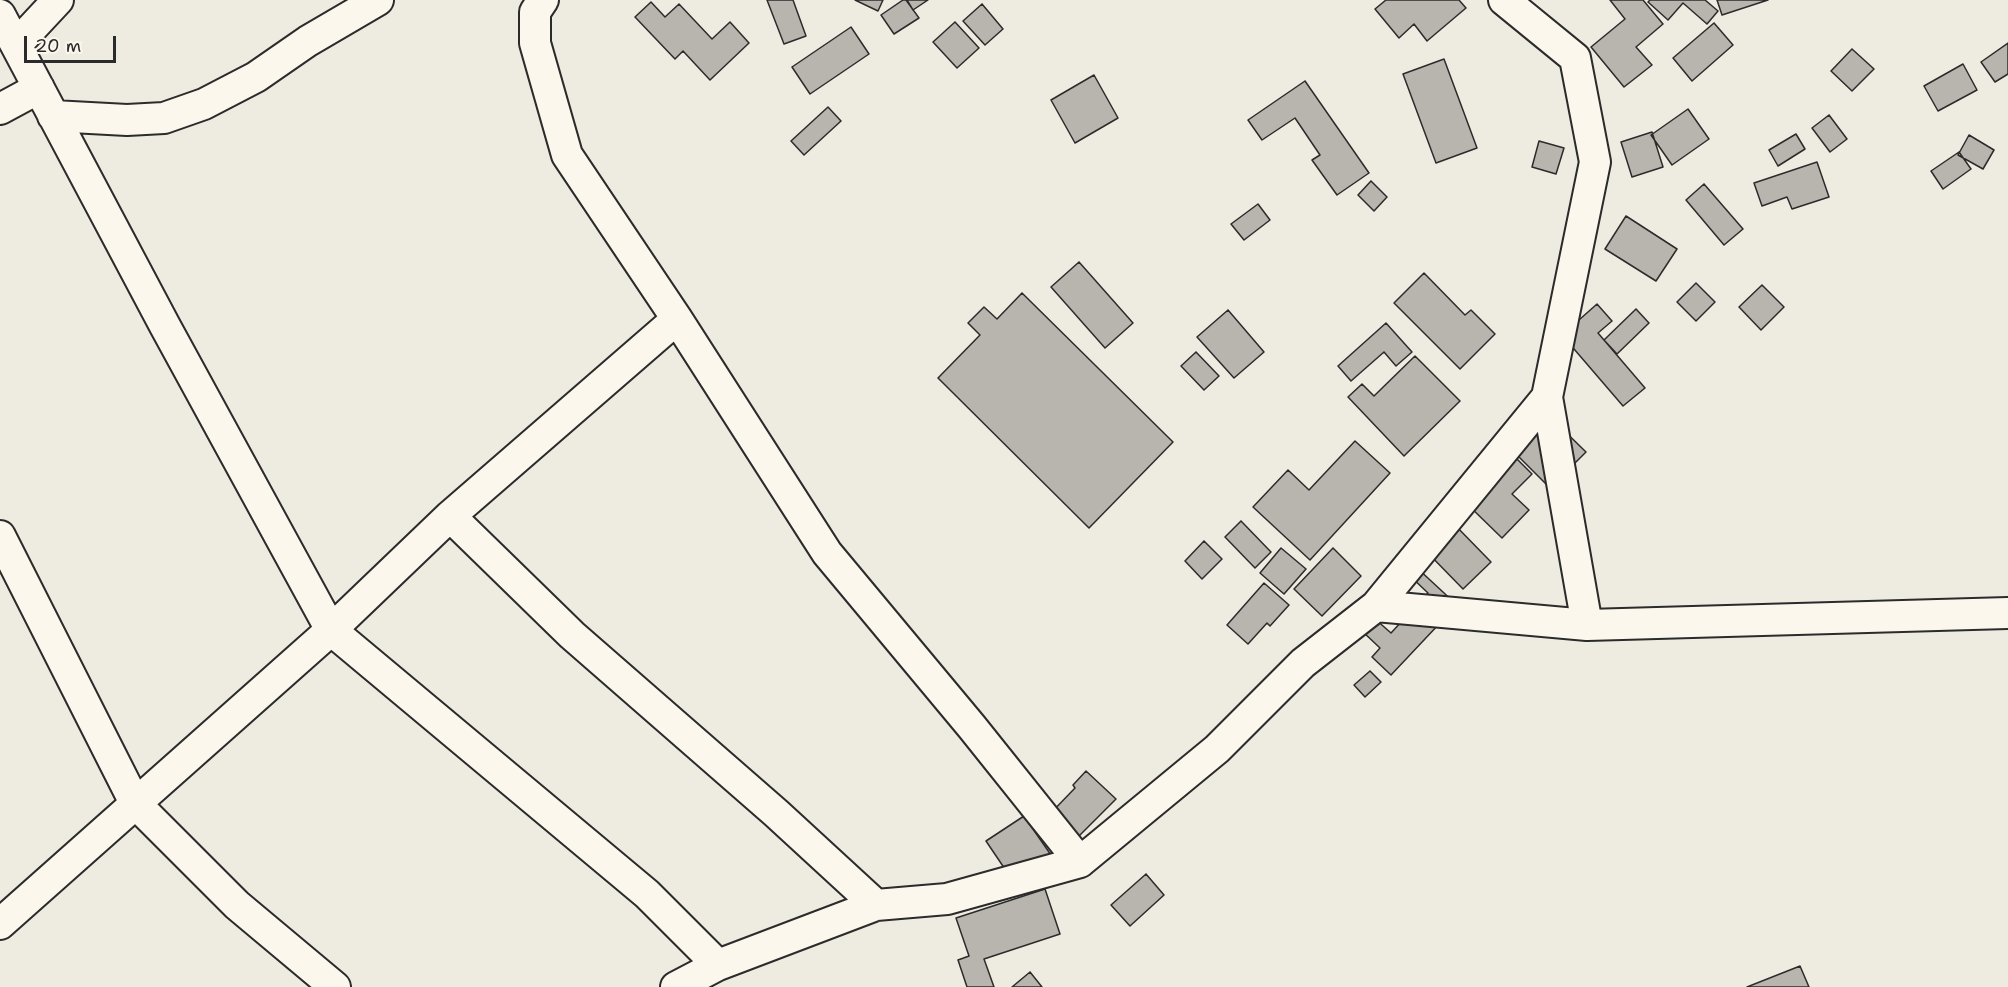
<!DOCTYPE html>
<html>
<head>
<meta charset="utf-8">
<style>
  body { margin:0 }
  #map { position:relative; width:2008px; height:987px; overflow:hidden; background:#eeebe0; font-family:"Shantell Sans",sans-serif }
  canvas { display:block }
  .scale { position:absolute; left:24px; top:36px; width:92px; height:27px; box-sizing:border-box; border:3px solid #2b2b2b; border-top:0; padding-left:8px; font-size:18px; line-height:21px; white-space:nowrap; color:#2b2b2b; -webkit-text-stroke:4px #fbf7ec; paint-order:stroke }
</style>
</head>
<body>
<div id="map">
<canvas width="2008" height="987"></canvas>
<div class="scale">20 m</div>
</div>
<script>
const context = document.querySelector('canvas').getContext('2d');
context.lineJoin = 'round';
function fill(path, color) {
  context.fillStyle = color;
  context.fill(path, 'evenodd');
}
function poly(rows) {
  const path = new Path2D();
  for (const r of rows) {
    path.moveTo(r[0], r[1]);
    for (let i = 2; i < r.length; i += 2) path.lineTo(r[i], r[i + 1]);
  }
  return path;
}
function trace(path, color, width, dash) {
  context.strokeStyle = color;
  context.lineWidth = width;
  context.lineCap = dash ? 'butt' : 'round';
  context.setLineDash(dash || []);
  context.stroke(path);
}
const building = poly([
  [767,0,793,0,806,36,784,44,767,0],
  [855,0,883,0,878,11,855,0],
  [903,0,906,0,919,18,894,34,881,15,903,0],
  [907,0,928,0,913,10,907,0],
  [1386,0,1459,0,1466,8,1427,41,1414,24,1399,38,1375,9,1386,0],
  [1610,0,1643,0,1663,24,1636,47,1652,65,1624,87,1591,47,1625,19,1610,0],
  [1650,0,1705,0,1718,11,1707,24,1683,3,1668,20,1648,2,1650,0],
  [1717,0,1768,0,1722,15,1717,0],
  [651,2,665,17,679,4,712,39,730,22,749,43,710,80,683,51,675,59,635,17,651,2],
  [982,4,1003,29,985,45,963,21,982,4],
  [955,22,979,48,957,68,933,42,955,22],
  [1714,23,1733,45,1692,81,1673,58,1714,23],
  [851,27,869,54,810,94,792,67,851,27],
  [2008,43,2008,74,1995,82,1981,62,2008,43],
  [1852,49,1874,69,1852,91,1831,71,1852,49],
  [1444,59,1477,148,1436,163,1403,74,1444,59],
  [1963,64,1977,90,1938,111,1924,86,1963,64],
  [1094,75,1118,118,1075,143,1051,100,1094,75],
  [1305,81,1369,173,1337,195,1312,160,1320,155,1295,118,1262,140,1248,120,1305,81],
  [828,107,841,121,804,155,791,141,828,107],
  [1688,109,1709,139,1672,165,1651,135,1688,109],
  [1829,115,1847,139,1830,152,1812,128,1829,115],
  [1652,132,1663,167,1632,177,1621,142,1652,132],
  [1796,134,1805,149,1778,166,1769,150,1796,134],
  [1969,135,1994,150,1983,169,1958,155,1969,135],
  [1539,141,1564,148,1556,174,1532,167,1539,141],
  [1959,152,1971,169,1943,189,1931,171,1959,152],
  [1817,162,1829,197,1792,209,1787,197,1762,206,1754,183,1817,162],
  [1371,181,1387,197,1374,211,1358,195,1371,181],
  [1704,184,1743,229,1724,245,1686,200,1704,184],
  [1258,204,1270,220,1244,240,1231,224,1258,204],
  [1626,216,1677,249,1656,281,1605,249,1626,216],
  [1079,262,1133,323,1105,348,1051,287,1079,262],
  [1424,273,1465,315,1471,310,1495,334,1460,369,1394,303,1424,273],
  [1696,283,1715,302,1696,321,1677,302,1696,283],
  [1762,285,1784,307,1761,330,1739,307,1762,285],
  [1022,293,1173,442,1089,528,938,378,980,335,968,323,984,307,997,319,1022,293],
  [1597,304,1612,321,1598,333,1645,388,1623,406,1562,335,1597,304],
  [1636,309,1649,323,1617,354,1604,340,1636,309],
  [1228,310,1264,352,1234,378,1197,337,1228,310],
  [1386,323,1412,352,1396,366,1384,352,1351,381,1338,366,1386,323],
  [1196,352,1219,376,1204,390,1181,366,1196,352],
  [1415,356,1460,401,1404,456,1348,397,1362,384,1374,396,1415,356],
  [1546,413,1586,452,1550,488,1511,449,1546,413],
  [1355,441,1390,473,1310,560,1253,507,1288,470,1309,490,1355,441],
  [1511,453,1532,474,1512,494,1529,510,1502,538,1464,501,1511,453],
  [1241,521,1271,552,1255,568,1225,537,1241,521],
  [1452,522,1491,562,1463,589,1424,549,1452,522],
  [1204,541,1222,559,1202,579,1185,561,1204,541],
  [1281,548,1306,569,1284,594,1260,573,1281,548],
  [1333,548,1361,576,1322,616,1294,589,1333,548],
  [1416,567,1457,605,1391,675,1372,657,1380,648,1362,631,1374,618,1391,633,1428,593,1409,575,1416,567],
  [1264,583,1289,605,1270,626,1267,623,1248,644,1227,625,1264,583],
  [1370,671,1381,682,1365,697,1354,685,1370,671],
  [1086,771,1116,799,1074,841,1048,816,1075,788,1073,785,1086,771],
  [1024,816,1051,855,1013,881,986,841,1024,816],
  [1146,874,1164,895,1130,926,1111,905,1146,874],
  [1045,889,1060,934,984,959,994,987,967,987,958,960,969,956,956,918,1045,889],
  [1800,966,1809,987,1747,987,1800,966],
  [1030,972,1042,987,1012,987,1030,972]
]);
fill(building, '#b8b5ae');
trace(building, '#2b2b2b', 1.5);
const street = poly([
  [543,0,535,12,535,43,567,155,677,319,827,553,972,727,1080,862],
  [1504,0,1575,58,1595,162,1547,397,1587,625],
  [0,15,165,326,331,630,647,894,718,965],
  [16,45,58,0],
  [0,109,39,88],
  [53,116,127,120,164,118,204,104,256,77,308,41,378,0],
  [450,516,572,635,776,813,876,905],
  [0,536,135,803,237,905,335,987],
  [1376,606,1587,625,2008,613],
  [0,924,331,630,450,516,677,319],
  [676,987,718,965,876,905,947,899,1080,862,1217,749,1303,663,1376,606,1547,397]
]);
trace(street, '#2b2b2b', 34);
trace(street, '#fbf7ec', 30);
</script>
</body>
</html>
